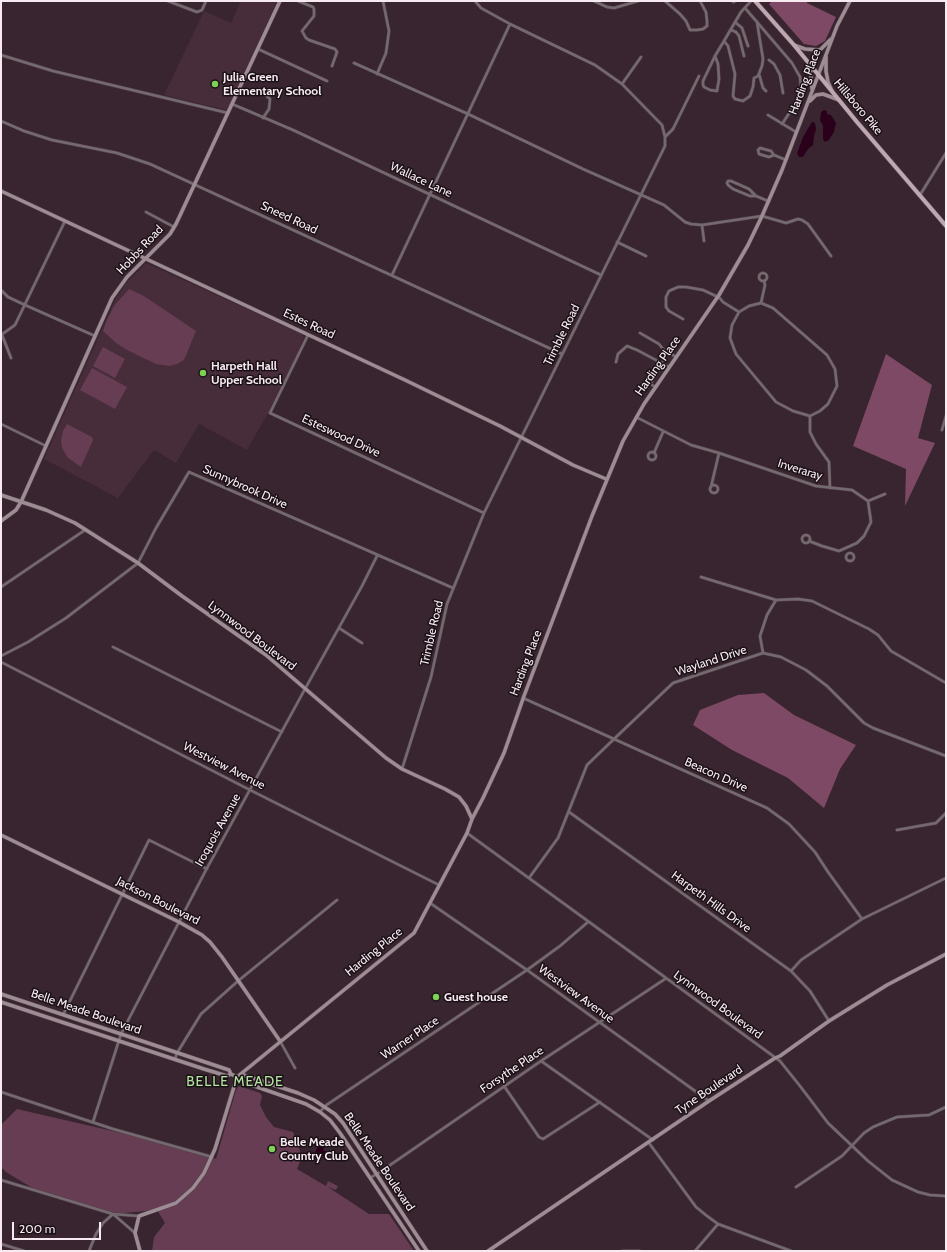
<!DOCTYPE html>
<html>
<head>
<meta charset="utf-8">
<style>
  body { margin:0 }
  #map { position:relative; width:947px; height:1252px; overflow:hidden; background:#39252f; font-family:Cabin,sans-serif }
  canvas { display:block }
  .frame { position:absolute; inset:0; border:2px solid #f8eaf1; pointer-events:none }
  .scale { position:absolute; left:12px; top:1222px; width:89px; height:18px; box-sizing:border-box; border:2px solid #f8eaf1; border-top:0; padding-left:5px; font-size:12px; line-height:14px; white-space:nowrap; color:#f8eaf1; -webkit-text-stroke:3px #1a1116; paint-order:stroke }
</style>
</head>
<body>
<div id="map">
<canvas width="947" height="1252"></canvas>
<div class="frame"></div>
<div class="scale">200 m</div>
</div>
<script>
const context = document.querySelector('canvas').getContext('2d');
context.lineJoin = 'round';
function fill(path, color) {
  context.fillStyle = color;
  context.fill(path, 'evenodd');
}
function poly(rows) {
  const path = new Path2D();
  for (const r of rows) {
    if (r.length === 3) {
      path.moveTo(r[0] + r[2], r[1]);
      path.arc(r[0], r[1], r[2], 0, 2 * Math.PI);
      continue;
    }
    path.moveTo(r[0], r[1]);
    for (let i = 2; i < r.length; i += 2) path.lineTo(r[i], r[i + 1]);
  }
  return path;
}
function trace(path, color, width, dash) {
  context.strokeStyle = color;
  context.lineWidth = width;
  context.lineCap = dash ? 'butt' : 'round';
  context.setLineDash(dash || []);
  context.stroke(path);
}
function drawText(font, color, halo, rows, align = 'center') {
  context.font = font + ' Cabin,sans-serif';
  context.lineWidth = 3;
  context.setLineDash([]);
  context.textBaseline = 'middle';
  context.strokeStyle = halo;
  context.fillStyle = color;
  for (const [text, x, y, turn = 0] of rows) {
    context.save();
    context.translate(x, y);
    context.rotate((+turn || 0) * Math.PI / 180);
    context.textAlign = isNaN(turn) ? turn : align;
    if (halo) context.strokeText(text, 0, 0);
    context.fillText(text, 0, 0);
    context.restore();
  }
}
fill(poly([
  [241,1,277,1,227,110,164,95,204,11,231,23],
  [146,263,302,334,304,337,296,356,267,415,247,450,199,424,176,463,154,450,118,498,44,459,115,300,126,283]
]), '#472c3a');
fill(poly([
  [129,289,144,296,196,331,184,360,177,364,169,366,156,364,129,351,116,343,103,331,106,322,114,306],
  [103,347,125,359,115,378,93,366],
  [92,368,127,387,115,409,80,390],
  [67,424,92,437,93,440,81,467,68,458,62,448,61,440,63,431],
  [239,1086,260,1093,262,1096,260,1105,266,1117,274,1127,293,1132,302,1157,297,1169,326,1186,328,1181,338,1186,336,1190,328,1187,369,1214,389,1214,414,1251,152,1251,154,1237,165,1223,157,1210,113,1214,39,1192,6,1172,1,1167,1,1125,17,1109,186,1148,216,1159,236,1090]
]), '#663d53');
fill(poly([
  [772,1,807,1,807,3,836,17,825,41,816,46,804,44,769,4],
  [886,354,932,385,918,438,935,443,905,506,906,469,853,446],
  [764,693,794,715,856,745,840,769,824,808,788,778,732,750,693,725,700,710,738,695]
]), '#7d4965');
fill(poly([
  [824,110,827,111,827,114,831,115,836,123,834,132,829,140,825,142,823,139,823,126,820,120,821,112],
  [812,122,815,123,816,129,814,136,813,145,808,149,803,157,799,157,797,153,803,137],
  [320,1143,325,1146,323,1150,327,1152,324,1157,315,1152]
]), '#2b001b');
const street = poly([
  [168,1,197,12,202,10,206,1],
  [298,1,313,7,314,9,314,16,302,31,306,38,309,40,335,49,337,52,332,66],
  [594,1,607,7,614,8,638,1],
  [665,1,680,14,686,21,690,30,697,30,703,29,707,26,707,21,706,12,700,1],
  [732,1,734,2],
  [751,1,741,12,724,41,728,46,735,74,733,96,735,99,743,101,750,96,753,87,754,78,758,76,762,66,763,59,757,22],
  [745,8,792,63,800,77,801,88,798,100,782,124],
  [735,22,742,28,748,46],
  [731,30,736,32,739,36,744,56],
  [258,49,327,81],
  [1,55,53,71,228,113],
  [715,56,703,81,703,85,704,87,710,90,717,91,719,79,718,64,715,56,724,41],
  [769,60,774,64,780,75,783,93],
  [354,63,468,114,583,169,664,205,685,222,691,224,702,225,762,216,786,223,798,219,802,220,808,224,831,256],
  [377,74,386,53,389,31,383,1],
  [759,74,763,88,766,91],
  [622,84,641,57],
  [259,89,270,99,269,109,263,118],
  [232,104,293,130,601,275],
  [768,115,796,132],
  [1,121,24,131,52,140,117,153,150,164,562,354],
  [665,137,673,129,699,76],
  [774,155,769,157,759,154,758,150,760,148,771,151,774,155,786,160],
  [920,195,946,153],
  [756,196,750,196,733,189,728,185,727,183,728,181,731,181,749,189,756,196,768,201],
  [146,212,174,227],
  [702,225,704,241],
  [617,242,646,256],
  [763,277,4],
  [392,275,510,24],
  [1,290,8,297,25,305,95,336],
  [718,296,723,302,739,312],
  [761,303,773,308,827,355,835,369,837,386,828,404,820,411,810,416,793,411,776,402,736,354,730,338,732,325,739,312,749,306,761,303],
  [761,303,765,285,764,281],
  [683,319,669,311,666,307,666,297,669,291,678,287,686,287,703,290,718,297],
  [640,333,659,344,663,349,676,357],
  [1,335,15,325,65,221],
  [2,335,11,358],
  [308,335,270,413,484,513],
  [616,362,618,354,627,346,637,350,669,367],
  [656,387,650,384,660,369,662,362],
  [810,416,810,432,816,444,829,462,830,488],
  [636,417,691,445,719,453,816,486,852,490,868,501,871,522,864,536,857,543,839,551,822,546,809,541],
  [1,424,46,446],
  [942,430,946,416],
  [652,456,4],
  [654,453,663,432],
  [714,489,4],
  [711,487,719,453],
  [868,501,885,494],
  [806,539,4],
  [850,557,4],
  [701,577,776,600,798,599,812,601,869,629,878,635,891,651,946,683],
  [1,587,85,530],
  [339,628,362,643],
  [113,647,282,732],
  [763,653,760,636,767,615,776,600],
  [1,656,28,642,66,618,138,563,156,528,189,472,453,588],
  [1,662,250,790,439,885],
  [523,698,767,808,789,824,815,852,828,872,862,919],
  [402,769,431,677,447,604,484,513,665,146,665,137,662,125,622,84,595,65,510,24,481,8,475,1],
  [569,812,791,971,810,991,829,1021],
  [897,830,936,823,946,813],
  [467,833,780,1061,800,1086,828,1123,868,1161,892,1180,918,1192,930,1195,946,1196],
  [529,878,558,838,587,765,614,739,673,683,763,653,781,657,806,670,827,686,864,723,873,728,946,756],
  [430,903,527,970,709,1101],
  [791,971,801,960,862,919,946,878],
  [63,1015,149,840,207,869],
  [280,1041,295,1068],
  [175,1059,177,1053,201,1014,238,981,337,900],
  [541,1061,653,1140],
  [504,1086,539,1137,543,1139,600,1102],
  [1,1092,113,1129,212,1157],
  [320,1112,325,1106,527,970,560,946,588,922],
  [93,1122,121,1034,206,870,305,689,362,586,377,556],
  [649,1143,696,1207,707,1216,718,1224,791,1251],
  [370,1178,380,1172,541,1061,665,979],
  [1,1180,113,1214,139,1216],
  [796,1187,842,1156,864,1133,873,1127,897,1117,929,1115,946,1107],
  [1,1244,24,1251],
  [89,1251,96,1234,103,1223,113,1214,135,1233],
  [622,1251,640,1251],
  [695,1251,718,1224]
]);
const secondary = poly([
  [794,45,805,49,820,50,831,39],
  [826,56,826,71,828,82,832,91],
  [810,64,812,89],
  [810,101,816,95,823,94,839,100],
  [1,191,405,380,500,426,573,465,606,479],
  [1,495,46,510,75,523,138,563,182,596,266,655,386,758,402,769,445,789,459,797,466,806,472,819],
  [1,521,16,510,21,502,112,298,127,277,170,234,176,224,280,1],
  [1,835,179,922,202,935,210,942,222,957,280,1041],
  [1,994,229,1070,231,1074],
  [1,1002,204,1069,227,1076,231,1074,237,1077,240,1081,306,1104,320,1112,330,1120,340,1133,419,1251],
  [240,1076,243,1075,298,1093,314,1100,335,1114,343,1123,427,1251],
  [140,1251,135,1233,139,1216,176,1203,193,1188,204,1173,215,1149,237,1077,414,933,467,833,472,819,483,798,504,753,524,696,592,516,623,441,644,404,719,295,748,245,762,216,782,170,837,26,850,1],
  [488,1251,709,1101,775,1058,780,1056,829,1021,887,985,946,954]
]);
const primary = poly([
  [755,1,794,45,857,122,946,226]
]);
trace(street, '#54414a', 3.5);
trace(secondary, '#54414a', 4.5);
trace(primary, '#54414a', 5);
trace(street, '#74696f', 2.5);
trace(secondary, '#9d8c94', 3.5);
trace(primary, '#bda7b1', 4);
for (const [x, y, r, color] of [
  [215,84,4,"#7dd154"],
  [203,373,4,"#7dd154"],
  [436,997,4,"#7dd154"],
  [272,1149,4,"#7dd154"]
]) {
  const dot = new Path2D();
  dot.arc(x, y, r, 0, 2 * Math.PI);
  context.fillStyle = color;
  context.fill(dot);
  trace(dot, '#1a1116', 1.5);
}
drawText('bold 12px', '#f8eaf1', '#1a1116', [
  ["Julia Green",223,77],
  ["Elementary School",223,91],
  ["Harpeth Hall",211,366],
  ["Upper School",211,380],
  ["Guest house",444,997],
  ["Belle Meade",280,1142],
  ["Country Club",280,1156]
], 'left');
drawText('12px', '#f8eaf1', '#1a1116', [
  ["Harding Place",805,82,-69],
  ["Hillsboro Pike",858,107,50],
  ["Wallace Lane",421,180,25],
  ["Sneed Road",289,218,25],
  ["Hobbs Road",140,250,-47],
  ["Estes Road",309,324,25],
  ["Trimble Road",562,335,-64],
  ["Harding Place",658,366,-55],
  ["Esteswood Drive",341,436,25],
  ["Inveraray",800,470,17],
  ["Sunnybrook Drive",245,487,24],
  ["Trimble Road",432,633,-77],
  ["Lynnwood Boulevard",252,636,37],
  ["Wayland Drive",711,661,-18],
  ["Harding Place",526,663,-69],
  ["Westview Avenue",224,766,27],
  ["Beacon Drive",716,775,24],
  ["Iroquois Avenue",218,830,-61],
  ["Jackson Boulevard",158,901,27],
  ["Harpeth Hills Drive",711,902,36],
  ["Harding Place",374,952,-39],
  ["Westview Avenue",576,994,36],
  ["Lynnwood Boulevard",718,1005,36],
  ["Belle Meade Boulevard",86,1012,19],
  ["Warner Place",410,1038,-34],
  ["Forsythe Place",512,1070,-34],
  ["Tyne Boulevard",709,1090,-34],
  ["Belle Meade Boulevard",379,1162,56]
]);
context.letterSpacing = '1px';
drawText('14px', '#b5e4a2', '#1a1116', [
  ["BELLE MEADE",235,1082]
]);
context.letterSpacing = '0px';
</script>
</body>
</html>
